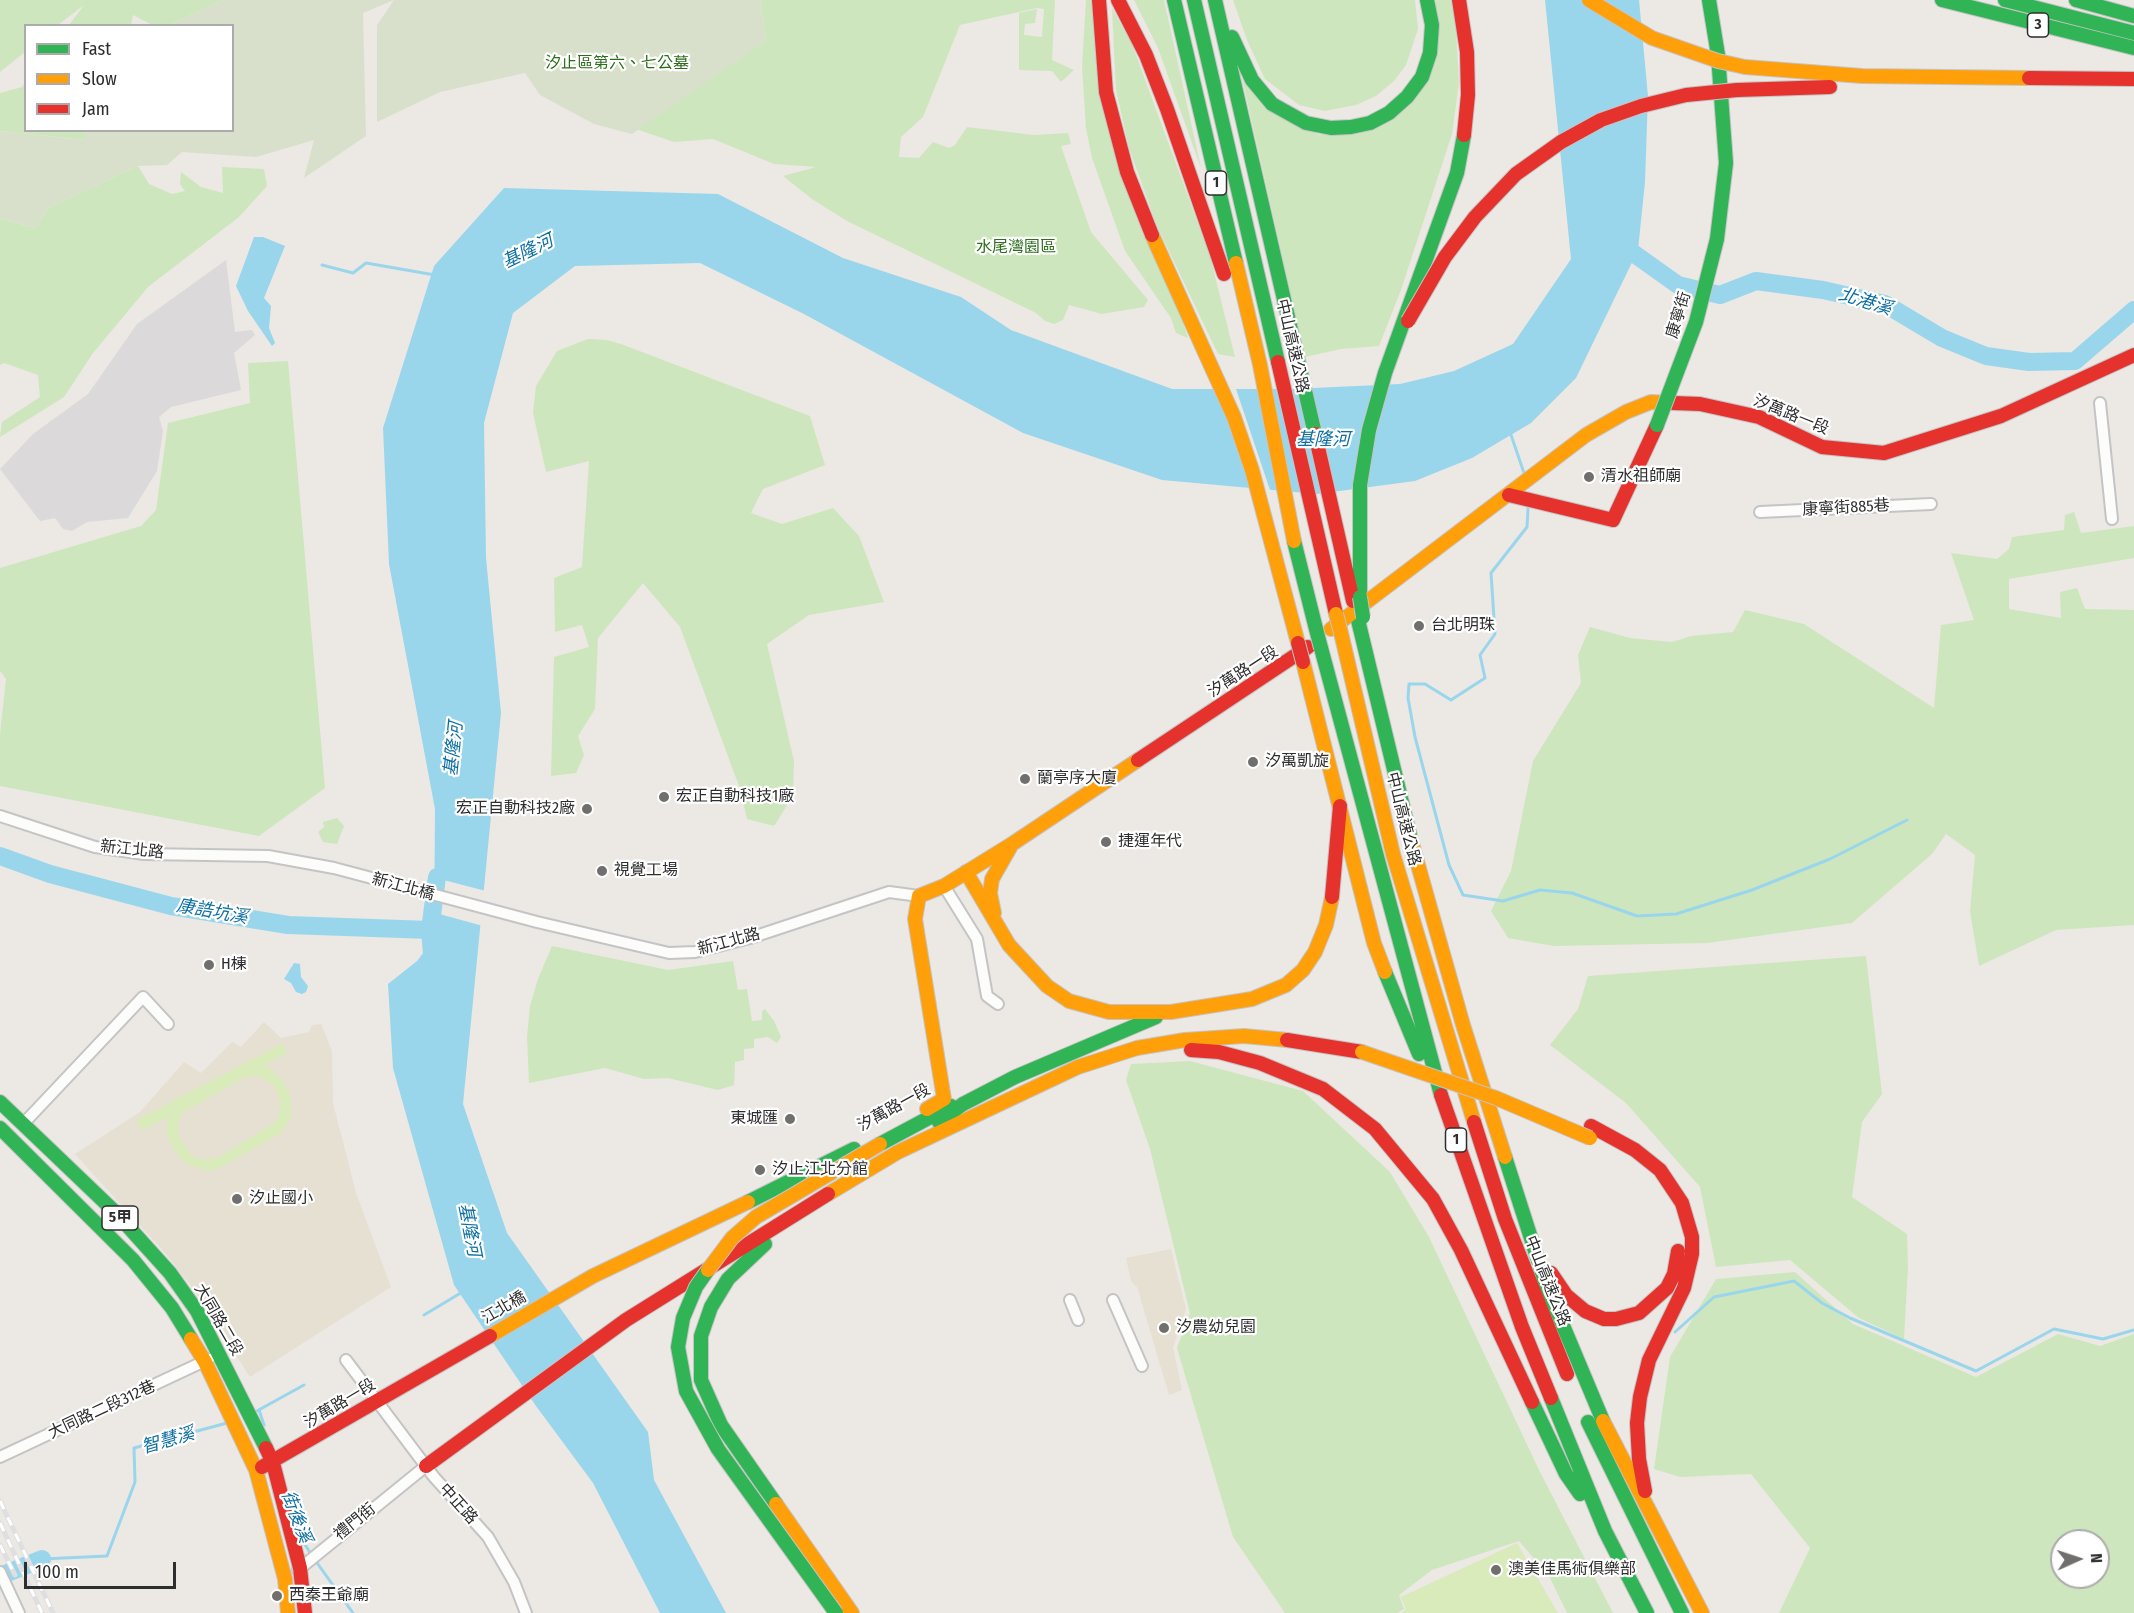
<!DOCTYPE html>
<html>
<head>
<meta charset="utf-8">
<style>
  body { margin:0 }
  #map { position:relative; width:2134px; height:1613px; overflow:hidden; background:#ece8e4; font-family:"Fira Sans Condensed",sans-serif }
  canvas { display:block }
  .legend { position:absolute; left:24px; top:24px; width:210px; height:108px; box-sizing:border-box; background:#fff; border:2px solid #ababab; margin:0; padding:8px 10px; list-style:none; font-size:18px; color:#2e2e2e }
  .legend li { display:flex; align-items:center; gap:12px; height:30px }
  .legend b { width:30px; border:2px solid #ababab }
  .north { position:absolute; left:2050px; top:1529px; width:60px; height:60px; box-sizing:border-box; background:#fff; border:2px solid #ababab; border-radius:50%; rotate:87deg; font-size:16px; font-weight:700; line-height:24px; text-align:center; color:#2e2e2e }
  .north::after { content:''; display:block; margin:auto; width:21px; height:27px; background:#706f6e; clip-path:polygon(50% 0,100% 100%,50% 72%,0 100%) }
  .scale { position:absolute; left:24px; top:1562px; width:152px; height:27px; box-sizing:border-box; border:3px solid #2e2e2e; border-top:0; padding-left:8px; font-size:18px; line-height:21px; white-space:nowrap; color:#2e2e2e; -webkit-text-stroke:4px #fff; paint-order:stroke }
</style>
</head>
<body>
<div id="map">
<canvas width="2134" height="1613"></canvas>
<ul class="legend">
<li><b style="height:8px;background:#30b455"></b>Fast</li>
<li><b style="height:8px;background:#ff9f0a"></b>Slow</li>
<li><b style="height:8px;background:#e5322d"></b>Jam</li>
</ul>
<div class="north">N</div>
<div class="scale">100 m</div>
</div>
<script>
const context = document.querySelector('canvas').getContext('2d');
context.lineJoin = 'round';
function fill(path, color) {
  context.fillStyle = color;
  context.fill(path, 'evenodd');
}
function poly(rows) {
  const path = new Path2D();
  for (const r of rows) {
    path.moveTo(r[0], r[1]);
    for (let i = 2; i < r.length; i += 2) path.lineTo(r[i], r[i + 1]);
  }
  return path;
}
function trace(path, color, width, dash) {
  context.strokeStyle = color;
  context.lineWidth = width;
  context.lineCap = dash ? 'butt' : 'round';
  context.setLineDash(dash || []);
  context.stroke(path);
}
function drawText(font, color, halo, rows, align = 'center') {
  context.font = font + ' "Fira Sans Condensed","Noto Sans TC",sans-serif';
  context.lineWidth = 4.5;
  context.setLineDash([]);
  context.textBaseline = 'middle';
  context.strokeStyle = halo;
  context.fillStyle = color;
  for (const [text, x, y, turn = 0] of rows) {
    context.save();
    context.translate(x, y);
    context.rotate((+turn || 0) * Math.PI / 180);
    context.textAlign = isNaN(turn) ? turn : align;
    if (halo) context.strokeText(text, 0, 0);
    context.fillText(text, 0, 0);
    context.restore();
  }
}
fill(poly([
  [226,260,235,332,252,330,255,335,234,353,241,390,171,407,159,417,163,431,157,471,128,518,87,522,72,531,63,529,55,518,40,521,0,469,33,434,88,394,137,324]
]), '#dcd9db');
fill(poly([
  [264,1022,281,1038,309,1032,312,1025,321,1024,332,1051,333,1103,356,1193,391,1287,250,1377,192,1287,165,1253,75,1154,140,1112,184,1062,201,1073,232,1042,241,1047],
  [1171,1249,1186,1309,1173,1348,1182,1390,1169,1395,1137,1287,1131,1281,1126,1258]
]), '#e6e0d3');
fill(poly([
  [0,0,223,0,169,25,152,25,133,15,131,25,69,25,84,5,58,25,26,26,25,52,0,72],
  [760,0,1055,0,1052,60,1074,70,1061,82,1052,71,1019,70,1019,13,1037,9,1035,23,1025,24,1024,35,1042,37,1044,9,1037,8,960,25,923,117,901,137,899,157,919,158,933,142,949,148,955,145,967,127,1034,135,1068,133,1071,144,1061,146,1091,232,1148,300,1144,307,1102,314,1069,305,1063,320,1054,324,1045,321,1036,313,847,221,812,199,783,176,816,167,774,164,713,139,674,142,633,128,766,40],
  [1086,0,1099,0,1106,92,1188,338,1176,333,1171,318,1125,251,1092,158,1086,128,1082,66],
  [1134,0,1164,0,1201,168,1158,48],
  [1233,0,1415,0,1418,29,1406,65,1394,81,1376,96,1356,105,1325,111,1299,105,1265,79,1247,40],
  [1436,0,1451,0,1456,30,1459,83,1452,134,1401,290,1379,346,1341,349,1305,357,1242,78,1319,135,1410,105],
  [1112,8,1132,44,1210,256,1235,357,1218,354,1157,226,1129,148,1116,90],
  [25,83,26,130,85,131,85,140,0,131,0,93,22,87],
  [138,166,149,184,172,194,185,191,180,184,181,172,201,187,223,193,222,167,264,169,267,186,239,217,148,287,93,353,64,397,0,437,2,422,40,397,38,375,4,363,0,365,0,218,35,228,48,208],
  [588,339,607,340,621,344,810,416,825,465,763,489,751,513,782,524,833,508,859,536,884,602,809,615,767,644,794,761,793,796,774,826,747,819,739,786,680,627,643,583,598,638,595,709,578,736,584,755,576,773,551,776,554,657,589,647,582,625,555,632,554,578,582,567,589,461,546,472,533,413,536,386,557,351],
  [288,361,325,788,259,836,0,786,0,734,6,679,0,671,0,568,141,526,156,510,168,423,250,403,248,363],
  [2074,512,2081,533,2134,526,2134,558,2009,579,2009,609,2061,618,2060,592,2077,588,2085,609,2134,610,2134,925,2056,930,1979,966,1970,911,1975,855,1946,834,1932,854,1852,923,1707,943,1554,946,1508,938,1491,911,1511,871,1533,761,1581,683,1578,655,1590,627,1630,638,1672,642,1691,636,1733,632,1745,610,1804,624,1934,708,1941,625,1974,620,1951,553,1997,559,2009,549,2012,537,2064,530,2065,515],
  [337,818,344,826,337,844,323,842,318,832,324,827,323,822],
  [552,946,668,970,733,961,738,990,747,989,752,1021,762,1020,762,1011,765,1009,774,1021,781,1037,777,1043,768,1037,754,1039,754,1048,744,1049,744,1060,735,1062,734,1085,718,1090,668,1078,644,1079,605,1068,529,1083,527,1037,530,1006,538,979],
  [1866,956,1882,1094,1862,1122,1852,1197,1907,1234,1908,1267,1904,1339,1859,1318,1790,1260,1716,1267,1700,1187,1626,1103,1550,1045,1578,1009,1588,976],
  [1190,1061,1303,1091,1390,1172,1429,1237,1540,1472,1613,1613,1567,1613,1550,1578,1519,1541,1432,1570,1399,1595,1404,1609,1397,1613,1285,1613,1233,1537,1177,1348,1190,1313,1150,1149,1126,1080,1131,1064],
  [1795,1272,1853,1324,1976,1377,2058,1334,2100,1346,2134,1334,2134,1613,1779,1613,1810,1548,1751,1474,1680,1477,1654,1469,1670,1357,1716,1279],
  [2062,1541,2098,1541,2098,1577,2062,1577]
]), '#cee6be');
fill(poly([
  [223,0,394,0,363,13,366,136,304,178,314,140,256,157,182,152,167,165,138,166,48,208,35,228,0,218,0,131,85,140,85,131,232,130,232,26,169,25],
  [394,0,760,0,766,40,632,134,594,124,540,95,525,73,440,92,377,122,377,25]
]), '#d8e0cc');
fill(poly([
  [283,1043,287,1053,265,1065,280,1077,290,1094,292,1115,283,1132,220,1168,208,1171,187,1165,175,1152,167,1136,167,1118,142,1131,136,1120],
  [258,1076,273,1085,279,1096,280,1113,275,1122,217,1158,199,1159,191,1155,179,1136,178,1124,182,1113,246,1077],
  [1517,1543,1558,1613,1401,1613,1406,1610,1401,1597]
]), '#d9eabb');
fill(poly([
  [1545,0,1639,0,1648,96,1645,182,1638,250,1576,378,1531,423,1472,458,1415,481,1317,494,1162,480,1023,433,804,314,700,263,575,266,513,313,484,423,486,558,501,713,463,1104,507,1233,648,1432,654,1480,726,1613,660,1613,593,1483,536,1406,454,1285,393,1068,388,984,417,961,434,939,435,809,389,564,383,428,434,266,504,188,718,194,843,258,961,297,1011,330,1172,389,1292,389,1400,384,1454,371,1513,344,1571,259],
  [254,237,263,237,285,246,264,298,271,306,269,328,275,343,272,346,248,311,236,286],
  [294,963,300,964,301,977,308,986,306,992,302,994,296,992,291,983,284,979]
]), '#99d6ec');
fill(poly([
  [1220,386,1235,386,1271,493,1257,492],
  [432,877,486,891,483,926,432,912]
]), '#ece8e4');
trace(poly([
  [322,265,353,273,366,263,435,275],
  [1510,432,1524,473],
  [1528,509,1527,527,1491,573,1495,634,1480,655,1485,678,1451,700,1425,684,1409,684,1408,698,1415,737,1449,865,1463,895,1503,901,1540,890,1572,893,1637,916,1676,914,1752,890,1830,859,1907,820],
  [424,1315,464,1291],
  [1675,1332,1714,1297,1794,1281,1822,1303,1850,1318,1976,1371,2054,1329,2103,1339,2134,1330],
  [259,1410,264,1425],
  [255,1412,304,1385],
  [302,1540,311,1554],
  [42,1559,107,1556,135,1482,134,1448,227,1423],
  [315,1560,353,1613]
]), '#99d6ec', 3);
trace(poly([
  [1619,243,1678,285,1720,295,1756,281,1823,290,1885,304,1942,338,1986,356,2029,362,2075,361,2134,310],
  [0,856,50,874,171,906,288,925,430,930],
  [433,966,430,930,437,877],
  [0,1576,42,1559]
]), '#99d6ec', 18);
const street = poly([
  [2100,403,2112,519],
  [1760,512,1931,504],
  [0,816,95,847,144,854,268,856,334,868,537,922,669,953,695,952,750,938,889,892,919,896],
  [944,886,977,939,987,996,998,1004],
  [23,1124,143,997,168,1024],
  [1070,1300,1078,1320],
  [1113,1300,1142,1366],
  [346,1360,434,1477,488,1537,514,1582,526,1613],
  [0,1457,209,1359],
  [298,1570,426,1466],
  [0,1572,19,1613]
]);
const fast = poly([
  [1174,0,1236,263],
  [1194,0,1278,362],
  [1215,0,1315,434],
  [1709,0,1718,55,1726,163,1717,239],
  [1942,0,2134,48],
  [2005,0,2134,33],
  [2076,0,2134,16],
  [1232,37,1252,80,1272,104,1306,123,1331,128,1351,127,1370,123,1389,113,1407,97,1422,77,1430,53,1432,25,1427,0],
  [1294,541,1316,629],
  [1360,591,1360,485,1369,430,1385,373,1457,173,1464,135],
  [1358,620,1411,840],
  [1321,648,1441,1095],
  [1385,972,1419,1054],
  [0,1102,115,1212,170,1273,197,1311,266,1448],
  [939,1122,963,1104,1015,1077,1156,1017],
  [0,1128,133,1260,172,1308,191,1339],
  [880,1144,951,1106],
  [1505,1157,1546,1285,1603,1421],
  [748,1202,854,1149],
  [765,1244,728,1279,711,1307,701,1336,701,1380,721,1425,776,1504],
  [1551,1398,1605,1531,1647,1613],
  [1532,1402,1566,1474,1580,1494],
  [1588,1422,1682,1613]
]);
const slow = poly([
  [1745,67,1862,76,2029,78],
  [1152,235,1234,417,1252,470,1298,643],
  [1236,263,1260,365,1294,541],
  [1331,629,1586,435,1626,412,1651,402,1673,403],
  [1341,633,1393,854,1474,1122],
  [1303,662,1374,943,1385,972],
  [1411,840,1463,1025,1505,1157],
  [966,872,1009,945,1047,986,1069,1001,1109,1012,1171,1012,1252,999,1286,985,1303,970,1315,952,1326,925,1332,897],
  [994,913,990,893,992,879,1012,844],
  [927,1109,944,1099,915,919,919,896,944,886,1012,844,1138,760],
  [828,1194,898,1152,1078,1067,1137,1048,1185,1040,1244,1036,1287,1040],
  [490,1336,593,1276,748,1202],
  [191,1339,205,1362,256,1470,285,1579,288,1613],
  [1603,1421,1702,1613],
  [776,1504,852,1613]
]);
const jam = poly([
  [1099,0,1106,92,1127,172,1152,235],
  [1118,0,1146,55,1167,109,1224,274],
  [1459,0,1467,52,1468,95,1464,135],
  [2029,78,2134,79],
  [1737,90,1830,87],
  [1278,362,1336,614],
  [1673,403,1700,404,1759,417,1822,447,1884,453,2001,416,2134,355],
  [1315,434,1353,601],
  [1509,495,1613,520,1657,425],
  [1138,760,1308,647],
  [1332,897,1340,806],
  [1287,1040,1362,1052],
  [1191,1050,1219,1052,1260,1063,1323,1089,1375,1129,1433,1199,1461,1250,1532,1402],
  [1441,1095,1522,1327,1551,1398],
  [1474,1122,1505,1219,1567,1374],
  [1591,1126,1635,1150,1660,1170,1682,1203,1692,1237,1692,1254,1684,1288,1649,1360,1640,1397,1637,1423,1639,1459,1645,1491],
  [1551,1273,1566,1295,1585,1311,1604,1319,1616,1319,1639,1313,1667,1288,1674,1274,1678,1251],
  [266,1448,273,1463,300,1568,305,1613],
  [426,1466,626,1320,828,1194],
  [262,1467,490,1336]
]);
trace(street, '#c5c4c5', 14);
trace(fast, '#c5c4c5', 16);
trace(slow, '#c5c4c5', 16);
trace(jam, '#c5c4c5', 16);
trace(street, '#fcfcfb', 10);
trace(fast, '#30b455', 14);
trace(slow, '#ff9f0a', 14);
trace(jam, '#e5322d', 14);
const rail = poly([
  [0,1501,53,1613],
  [0,1523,42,1613],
  [0,1545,15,1575]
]);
trace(rail, '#dfdfe1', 5);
trace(rail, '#fff', 3, [9]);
const fastBridge = poly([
  [1657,425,1696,322,1717,239],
  [1360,597,1363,617],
  [1316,629,1321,648],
  [708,1270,696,1287,683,1318,678,1347,686,1391,718,1449,836,1613]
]);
const slowBridge = poly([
  [1589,0,1652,38,1718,61,1745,67],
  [1336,614,1341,633],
  [1362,1052,1496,1098,1590,1138],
  [708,1270,732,1238,756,1217,880,1144]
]);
const jamBridge = poly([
  [1408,321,1445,257,1475,217,1516,174,1561,142,1601,120,1641,106,1686,95,1737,90],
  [1298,643,1303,662]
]);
trace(fastBridge, '#c5c4c5', 16, []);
trace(slowBridge, '#c5c4c5', 16, []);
trace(jamBridge, '#c5c4c5', 16, []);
trace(fastBridge, '#30b455', 14);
trace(slowBridge, '#ff9f0a', 14);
trace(jamBridge, '#e5322d', 14);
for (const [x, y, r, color] of [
  [1589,477,6,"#706f6e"],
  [1419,626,6,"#706f6e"],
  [1253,762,6,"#706f6e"],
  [1025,779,6,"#706f6e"],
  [664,797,6,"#706f6e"],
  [587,809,6,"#706f6e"],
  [1106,842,6,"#706f6e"],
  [602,871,6,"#706f6e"],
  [209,965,6,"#706f6e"],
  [790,1119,6,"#706f6e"],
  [760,1170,6,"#706f6e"],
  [237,1199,6,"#706f6e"],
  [1164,1328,6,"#706f6e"],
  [1496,1570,6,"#706f6e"],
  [277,1596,6,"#706f6e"]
]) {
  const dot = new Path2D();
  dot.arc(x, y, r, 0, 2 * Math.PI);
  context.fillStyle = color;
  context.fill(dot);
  trace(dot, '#fff', 2);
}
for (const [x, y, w] of [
  [2038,25,21],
  [1216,183,21],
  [1456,1140,21],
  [120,1218,36]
]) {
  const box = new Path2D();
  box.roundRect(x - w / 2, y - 12, w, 24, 4.5);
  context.fillStyle = '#fff';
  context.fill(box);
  trace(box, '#2e2e2e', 1.5);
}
drawText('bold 15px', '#2e2e2e', null, [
  ["3",2038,25],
  ["1",1216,183],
  ["1",1456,1140],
  ["5甲",120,1218]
]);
drawText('16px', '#2c6e1b', '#fff', [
  ["汐止區第六、七公墓",617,64],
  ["水尾灣園區",1016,248]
]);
drawText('16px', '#2e2e2e', '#fff', [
  ["康寧街",1679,315,-73],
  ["中山高速公路",1292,346,77],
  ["汐萬路一段",1791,415,22],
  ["康寧街885巷",1846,508,-3],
  ["汐萬路一段",1243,672,-33],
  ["中山高速公路",1403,819,76],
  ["新江北路",132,850,6],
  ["新江北橋",403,887,15],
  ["新江北路",729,942,-15],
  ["汐萬路一段",894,1108,-29],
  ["中山高速公路",1547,1281,68],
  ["江北橋",504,1308,-30],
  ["大同路二段",218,1320,60],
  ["汐萬路一段",340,1404,-31],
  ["大同路二段312巷",102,1410,-25],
  ["中正路",458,1504,48],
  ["禮門街",355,1522,-39]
]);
drawText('16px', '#2e2e2e', '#fff', [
  ["清水祖師廟",1601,477],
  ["台北明珠",1431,626],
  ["汐萬凱旋",1265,762],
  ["蘭亭序大廈",1037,779],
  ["宏正自動科技1廠",676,797],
  ["宏正自動科技2廠",575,809,"right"],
  ["捷運年代",1118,842],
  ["視覺工場",614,871],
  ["H棟",221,965],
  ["東城匯",778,1119,"right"],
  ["汐止江北分館",772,1170],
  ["汐止國小",249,1199],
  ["汐農幼兒園",1176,1328],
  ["澳美佳馬術俱樂部",1508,1570],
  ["西秦王爺廟",289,1596]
], 'left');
drawText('italic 18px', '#0d6fa3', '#fff', [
  ["基隆河",528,252,-26],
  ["北港溪",1865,302,17],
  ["基隆河",1323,440],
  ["基隆河",454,749,-84],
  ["康誥坑溪",212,912,10],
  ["基隆河",469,1230,79],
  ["智慧溪",168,1441,-16],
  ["街後溪",296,1517,69]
]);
</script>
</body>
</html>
